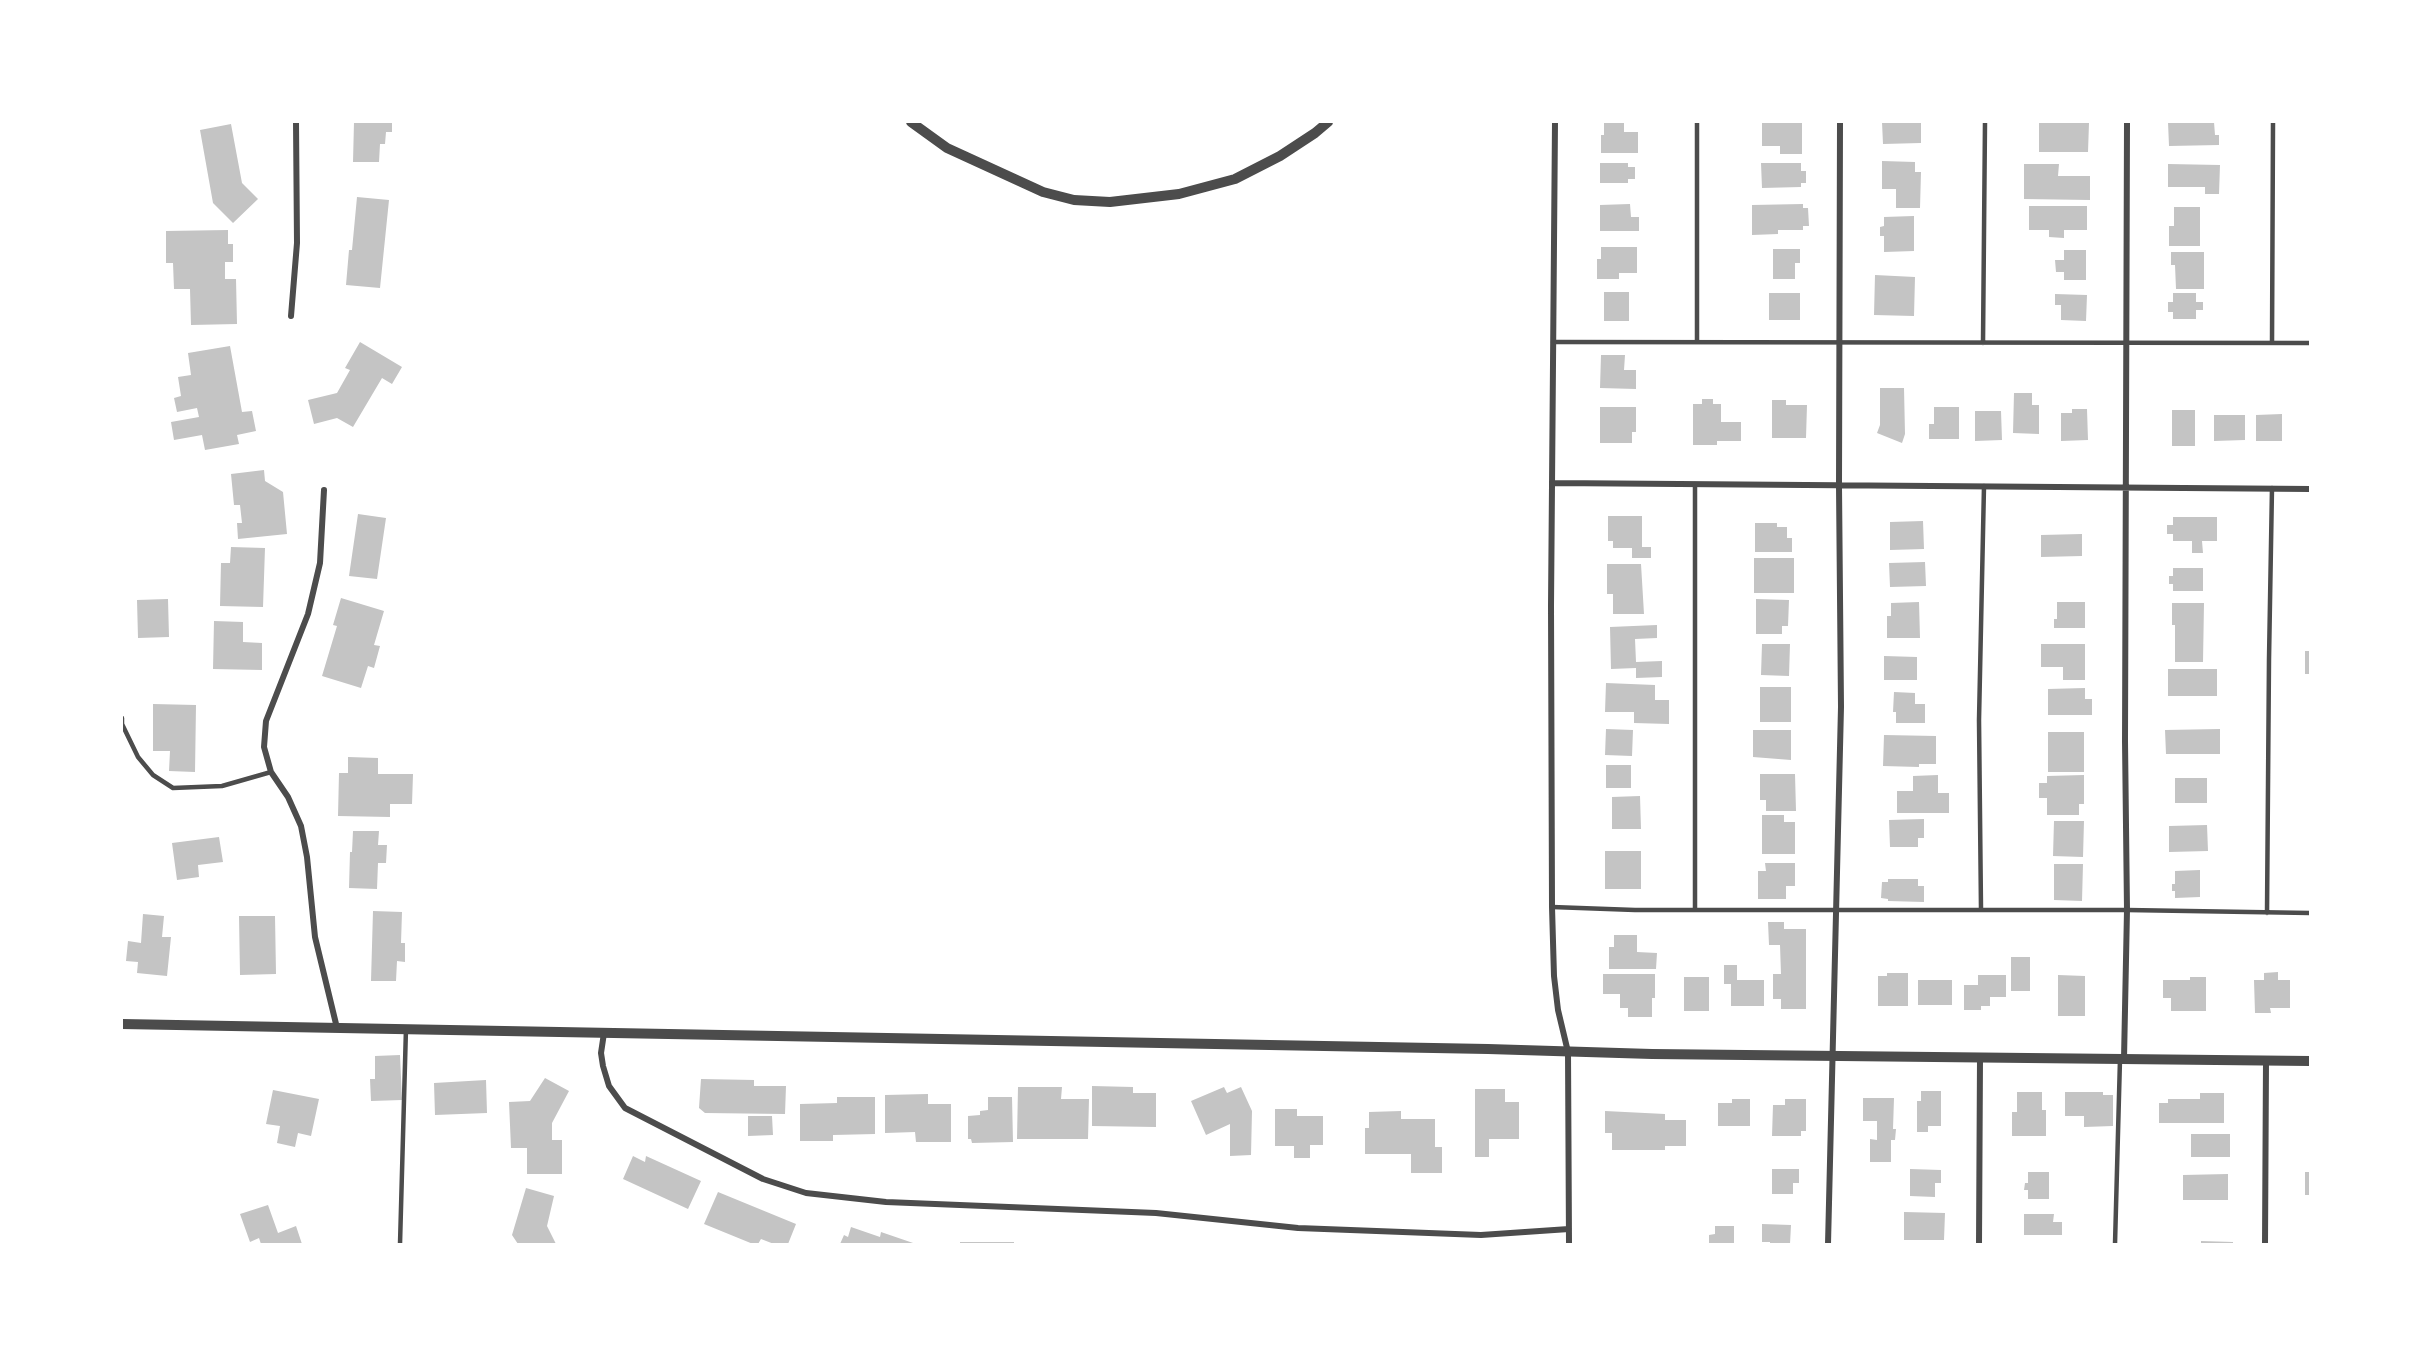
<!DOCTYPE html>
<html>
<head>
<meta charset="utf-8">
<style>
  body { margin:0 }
  #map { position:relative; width:2432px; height:1366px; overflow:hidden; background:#fff; font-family:"Titillium Web",sans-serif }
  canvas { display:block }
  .frame { position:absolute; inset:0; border:123px solid #fff; pointer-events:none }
</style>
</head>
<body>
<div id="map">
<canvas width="2432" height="1366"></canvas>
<div class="frame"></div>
</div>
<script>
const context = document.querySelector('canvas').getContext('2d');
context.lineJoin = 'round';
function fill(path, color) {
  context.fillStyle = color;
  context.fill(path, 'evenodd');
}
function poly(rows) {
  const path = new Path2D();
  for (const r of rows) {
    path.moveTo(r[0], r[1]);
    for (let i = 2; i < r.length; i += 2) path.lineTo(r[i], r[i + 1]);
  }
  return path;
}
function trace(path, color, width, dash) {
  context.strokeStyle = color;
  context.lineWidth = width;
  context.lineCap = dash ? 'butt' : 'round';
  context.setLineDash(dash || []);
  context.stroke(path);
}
fill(poly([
  [354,122,392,122,392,132,386,132,385,144,380,144,379,162,353,162],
  [1604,122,1624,122,1624,132,1638,132,1638,153,1601,153,1601,135,1604,135],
  [1762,122,1802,122,1802,154,1780,154,1780,146,1762,146],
  [1882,122,1921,122,1921,143,1883,144],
  [2168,122,2214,122,2215,135,2219,135,2219,145,2169,146],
  [2039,123,2089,123,2088,152,2039,152],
  [231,124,242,183,258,199,233,223,213,203,200,130],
  [1882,161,1915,162,1915,172,1921,172,1920,208,1896,208,1896,189,1882,189],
  [1600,163,1628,163,1628,167,1635,167,1635,179,1628,179,1628,183,1600,183],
  [1761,163,1801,163,1801,171,1806,171,1806,183,1801,183,1801,187,1762,188],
  [2024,164,2059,164,2058,176,2090,176,2090,200,2024,199],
  [2168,164,2220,165,2219,194,2205,194,2205,187,2168,187],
  [357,197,389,200,380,288,346,285,349,250,352,250],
  [1630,204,1631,217,1639,217,1639,231,1600,231,1600,205],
  [1803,204,1803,208,1808,208,1809,226,1803,226,1803,230,1778,230,1778,234,1752,235,1752,205],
  [2029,206,2087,206,2087,230,2064,230,2064,238,2049,237,2049,230,2029,230],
  [2174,207,2200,207,2200,246,2169,246,2169,226,2174,226],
  [1914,216,1914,251,1884,252,1884,236,1880,236,1880,227,1884,226,1884,217],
  [228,230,228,244,233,244,233,262,225,262,225,279,236,279,237,324,191,325,190,289,174,289,173,263,166,263,166,231],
  [1601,247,1637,247,1637,273,1619,273,1619,279,1597,279,1597,259,1601,259],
  [1773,249,1800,249,1800,263,1795,263,1795,279,1773,279],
  [2064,250,2086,250,2086,280,2064,280,2064,272,2056,272,2055,260,2064,260],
  [2171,252,2204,252,2204,289,2176,289,2175,265,2171,265],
  [1875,275,1915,277,1914,316,1874,315],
  [1604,292,1629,292,1629,321,1604,321],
  [1769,293,1800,293,1800,320,1769,320],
  [2173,293,2196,293,2196,302,2203,302,2203,310,2196,310,2196,319,2173,319,2173,312,2168,312,2168,302,2173,302],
  [2055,294,2087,295,2086,321,2061,320,2061,305,2055,305],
  [360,342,402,367,392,384,382,378,353,427,337,418,314,424,308,400,337,393,350,370,345,368],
  [230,346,242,412,252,411,256,431,237,435,239,444,205,450,202,435,174,440,171,422,199,417,197,408,177,412,174,398,181,396,178,377,191,375,188,353],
  [1601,355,1625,355,1624,370,1636,370,1636,389,1600,388],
  [1880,388,1904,388,1905,434,1902,443,1877,433,1880,425],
  [2014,393,2032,393,2032,405,2039,405,2039,434,2013,433],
  [1702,399,1713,399,1713,404,1721,404,1721,422,1741,422,1741,441,1717,441,1717,445,1693,445,1693,404,1702,404],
  [1772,400,1786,400,1786,405,1807,405,1806,438,1772,438],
  [1600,407,1636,407,1636,432,1632,432,1632,443,1600,443],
  [1934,407,1959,407,1959,439,1929,439,1929,424,1934,424],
  [2072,409,2087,409,2088,440,2061,441,2061,413,2072,413],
  [2172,410,2195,410,2195,446,2172,446],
  [1975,411,2001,411,2002,440,1975,441],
  [2282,414,2282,441,2256,441,2256,415],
  [2214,415,2245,415,2245,440,2214,441],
  [264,470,265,481,283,492,287,534,238,539,237,523,242,523,240,505,234,505,231,474],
  [358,514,386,518,377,579,349,576],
  [1608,516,1642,516,1642,547,1651,547,1651,558,1632,558,1632,548,1613,548,1613,541,1608,541],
  [2173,517,2217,517,2217,541,2202,541,2203,553,2192,553,2192,541,2173,541,2173,534,2167,534,2167,525,2173,525],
  [1923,521,1924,549,1890,550,1890,522],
  [1755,523,1777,523,1777,527,1787,527,1787,538,1792,538,1792,552,1755,552],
  [2082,534,2082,556,2041,557,2041,535],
  [231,547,265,548,263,607,220,606,221,563,230,563],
  [1754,558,1794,558,1794,593,1754,593],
  [1925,562,1926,586,1890,587,1889,563],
  [1607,564,1641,564,1644,614,1613,614,1613,594,1607,594],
  [2173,568,2203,568,2203,591,2173,591,2173,584,2169,584,2169,576,2173,576],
  [341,598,384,611,374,645,380,646,374,668,368,666,361,688,322,676,337,626,333,625],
  [168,599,169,637,138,638,137,600],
  [1756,599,1789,600,1788,626,1782,626,1782,634,1756,634],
  [1919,602,1920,638,1887,638,1887,616,1891,616,1891,603],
  [2057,602,2085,602,2085,628,2054,628,2054,619,2057,619],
  [2172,603,2204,603,2203,662,2175,662,2175,625,2172,625],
  [214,621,243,622,243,642,262,643,262,670,213,669],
  [1657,625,1657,638,1635,639,1636,662,1662,661,1662,677,1636,678,1636,668,1611,669,1610,627],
  [1762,644,1790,644,1789,676,1761,675],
  [2041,644,2085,644,2085,680,2063,680,2063,667,2041,667],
  [2305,651,2310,651,2310,674,2305,674],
  [1884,656,1917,657,1917,680,1884,680],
  [2168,669,2217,669,2217,696,2168,696],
  [1606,683,1655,685,1655,700,1669,700,1669,724,1634,723,1634,712,1605,712],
  [1760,687,1791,687,1791,722,1760,722],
  [2085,688,2085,699,2092,699,2092,715,2048,715,2048,689],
  [1894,692,1915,693,1915,704,1925,704,1925,723,1896,723,1896,712,1893,712],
  [153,704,196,705,195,772,169,771,170,751,153,751],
  [1606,729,1633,730,1632,756,1605,755],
  [2220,729,2220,754,2166,754,2165,730],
  [1753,730,1791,730,1791,760,1753,757],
  [2048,732,2084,732,2084,772,2048,772],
  [1884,735,1936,736,1936,764,1919,764,1919,767,1883,766],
  [348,757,378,758,378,774,413,774,412,804,390,804,390,817,338,816,339,773,348,773],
  [1606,765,1631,765,1631,788,1606,788],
  [1760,774,1795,774,1796,811,1766,811,1766,800,1760,800],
  [1938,775,1938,793,1949,793,1949,813,1897,813,1897,791,1913,791,1913,776],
  [2084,775,2084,804,2079,804,2079,815,2047,815,2047,798,2039,798,2039,783,2047,783,2047,776],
  [2175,778,2207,778,2207,803,2175,803],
  [1640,796,1641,829,1612,829,1612,797],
  [1762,815,1784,815,1784,822,1795,822,1795,854,1762,854],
  [1924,819,1924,838,1918,838,1918,847,1890,847,1889,820],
  [2054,821,2084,821,2083,857,2053,856],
  [2207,825,2208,851,2169,852,2169,826],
  [353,831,379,831,378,845,387,845,386,863,378,863,377,889,349,888,350,852,352,852],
  [219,837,223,862,198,865,199,877,177,880,172,843],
  [1605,851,1641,851,1641,889,1605,889],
  [1765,863,1795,863,1795,886,1786,886,1786,899,1758,899,1758,871,1766,871],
  [2054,864,2083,864,2082,901,2054,900],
  [2200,870,2200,897,2175,898,2175,891,2172,891,2172,884,2175,884,2175,871],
  [1888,879,1918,879,1918,886,1924,886,1924,902,1888,901,1888,899,1881,898,1882,882,1888,882],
  [373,911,402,912,401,943,405,943,405,962,397,961,396,981,371,981],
  [143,914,164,916,162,937,171,937,167,976,137,973,138,962,126,961,128,941,141,943],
  [239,916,275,916,276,974,240,975],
  [1768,922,1784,922,1784,929,1806,929,1806,1009,1781,1009,1781,999,1773,999,1773,974,1781,974,1780,945,1769,945],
  [1614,935,1637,935,1637,952,1657,953,1656,969,1609,969,1609,947,1614,947],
  [2011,957,2030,957,2030,991,2011,991],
  [1724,965,1737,965,1737,980,1764,980,1764,1006,1731,1006,1731,984,1724,984],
  [2278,972,2278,980,2290,980,2290,1008,2270,1008,2271,1013,2255,1013,2254,980,2264,980,2264,973],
  [1887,973,1908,973,1908,1006,1878,1006,1878,976,1887,976],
  [1603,974,1655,974,1655,998,1652,998,1652,1017,1628,1017,1628,1008,1620,1008,1620,994,1603,994],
  [1978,975,2006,975,2006,997,1990,997,1990,1006,1981,1006,1981,1010,1964,1010,1964,985,1978,985],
  [2058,975,2085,976,2085,1016,2058,1016],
  [1684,977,1709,977,1709,1011,1684,1011],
  [2190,977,2206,977,2206,1011,2171,1011,2171,998,2163,998,2163,980,2190,980],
  [1918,980,1952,980,1952,1005,1918,1005],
  [400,1055,402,1100,371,1101,370,1079,375,1079,375,1056],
  [545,1078,569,1091,552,1123,552,1140,562,1140,562,1174,527,1174,527,1148,511,1148,509,1102,530,1101],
  [701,1079,754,1080,754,1086,786,1086,785,1114,705,1113,699,1108],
  [486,1080,487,1113,435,1115,434,1083],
  [1092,1086,1133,1087,1133,1093,1156,1093,1156,1127,1092,1126],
  [1018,1087,1062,1087,1061,1099,1089,1099,1088,1139,1017,1139],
  [1224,1087,1227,1093,1241,1087,1252,1111,1251,1155,1230,1156,1230,1124,1206,1135,1191,1101],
  [1475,1089,1505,1089,1505,1102,1519,1102,1519,1139,1489,1139,1489,1157,1475,1157],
  [273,1090,319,1099,311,1136,298,1133,295,1147,277,1143,280,1126,266,1124],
  [1921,1091,1941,1091,1941,1126,1928,1126,1928,1132,1917,1132,1917,1101,1921,1101],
  [2017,1092,2042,1092,2042,1110,2046,1110,2046,1136,2012,1136,2012,1112,2017,1112],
  [2065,1092,2103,1092,2103,1095,2113,1095,2113,1126,2084,1127,2084,1116,2065,1116],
  [2200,1093,2224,1093,2224,1123,2159,1123,2159,1103,2168,1103,2168,1099,2200,1099],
  [928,1094,928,1104,951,1104,951,1142,916,1142,915,1132,885,1133,885,1095],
  [837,1097,875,1097,875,1134,833,1135,833,1141,800,1141,800,1104,837,1103],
  [988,1097,1012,1097,1013,1142,972,1143,971,1139,968,1139,968,1116,980,1115,980,1111,988,1110],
  [1863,1098,1894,1098,1893,1129,1896,1129,1895,1140,1891,1140,1891,1162,1870,1162,1870,1139,1877,1140,1877,1121,1863,1121],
  [1732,1099,1750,1099,1750,1126,1718,1126,1718,1103,1732,1103],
  [1785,1099,1806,1099,1806,1131,1801,1131,1801,1136,1772,1136,1773,1105,1785,1105],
  [1275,1109,1297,1109,1297,1116,1323,1116,1323,1145,1310,1145,1310,1158,1294,1158,1294,1146,1275,1146],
  [1401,1111,1401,1119,1435,1119,1435,1147,1442,1147,1442,1173,1411,1173,1411,1154,1365,1154,1365,1128,1369,1128,1369,1112],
  [1605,1111,1665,1114,1665,1120,1686,1120,1686,1146,1665,1146,1665,1150,1612,1150,1612,1133,1605,1133],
  [748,1116,772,1116,773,1135,748,1136],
  [2191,1134,2230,1134,2230,1157,2191,1157],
  [633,1156,645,1162,646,1156,701,1181,688,1209,623,1179],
  [1772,1169,1799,1169,1799,1183,1793,1183,1793,1194,1772,1194],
  [1910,1169,1941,1170,1941,1183,1935,1183,1935,1197,1910,1196],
  [2028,1172,2049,1172,2049,1199,2028,1199,2028,1190,2024,1190,2025,1183,2028,1183],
  [2305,1172,2310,1172,2310,1195,2305,1195],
  [2228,1174,2228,1200,2183,1200,2183,1175],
  [526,1188,554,1196,547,1226,556,1244,518,1244,512,1235],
  [718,1192,796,1224,788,1244,774,1244,761,1239,758,1244,753,1244,704,1224],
  [268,1205,278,1233,296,1226,302,1244,261,1244,259,1238,250,1242,240,1214],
  [1904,1212,1945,1213,1944,1240,1904,1240],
  [2024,1214,2054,1214,2053,1222,2062,1222,2062,1235,2024,1235],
  [1762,1224,1791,1225,1790,1244,1770,1244,1770,1242,1762,1242],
  [1715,1226,1734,1226,1734,1244,1709,1244,1709,1235,1715,1234],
  [851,1227,880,1237,881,1232,916,1244,840,1244,844,1235,848,1237],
  [2201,1241,2233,1242,2233,1244,2201,1244],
  [960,1242,1014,1242,1014,1244,960,1244]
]), '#c4c4c4');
trace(poly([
  [1697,122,1697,342],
  [1553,342,2310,343],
  [1983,343,1985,122],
  [2272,343,2273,122],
  [122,718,122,724,138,757,153,775,173,788,222,786,271,772],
  [1552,907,1635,910,2127,910,2310,913],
  [1695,909,1695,484],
  [1981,909,1979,720,1984,486],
  [2267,913,2269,659,2272,488],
  [400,1244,406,1028],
  [2115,1244,2120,1059]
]), '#4c4c4c', 4.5);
trace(poly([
  [1555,122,1551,605,1552,907,1554,976,1558,1010,1568,1052,1569,1244],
  [291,316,297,243,296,122],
  [1553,483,2310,489],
  [324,490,320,563,308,614,266,721,264,747,271,772,288,797,301,826,307,857,315,937,337,1028],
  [604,1033,601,1053,603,1066,609,1086,625,1108,763,1179,806,1193,886,1202,1156,1213,1298,1228,1481,1235,1569,1229],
  [2124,1059,2127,910,2125,741,2127,122],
  [1828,1244,1841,707,1839,486,1840,122],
  [1979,1244,1980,1058],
  [2265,1244,2266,1061]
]), '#4c4c4c', 6);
trace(poly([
  [911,122,947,148,1043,192,1074,200,1110,202,1179,194,1235,179,1280,156,1315,133,1328,122],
  [122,1024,1488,1049,1652,1054,2310,1061]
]), '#4c4c4c', 10);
</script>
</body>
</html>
